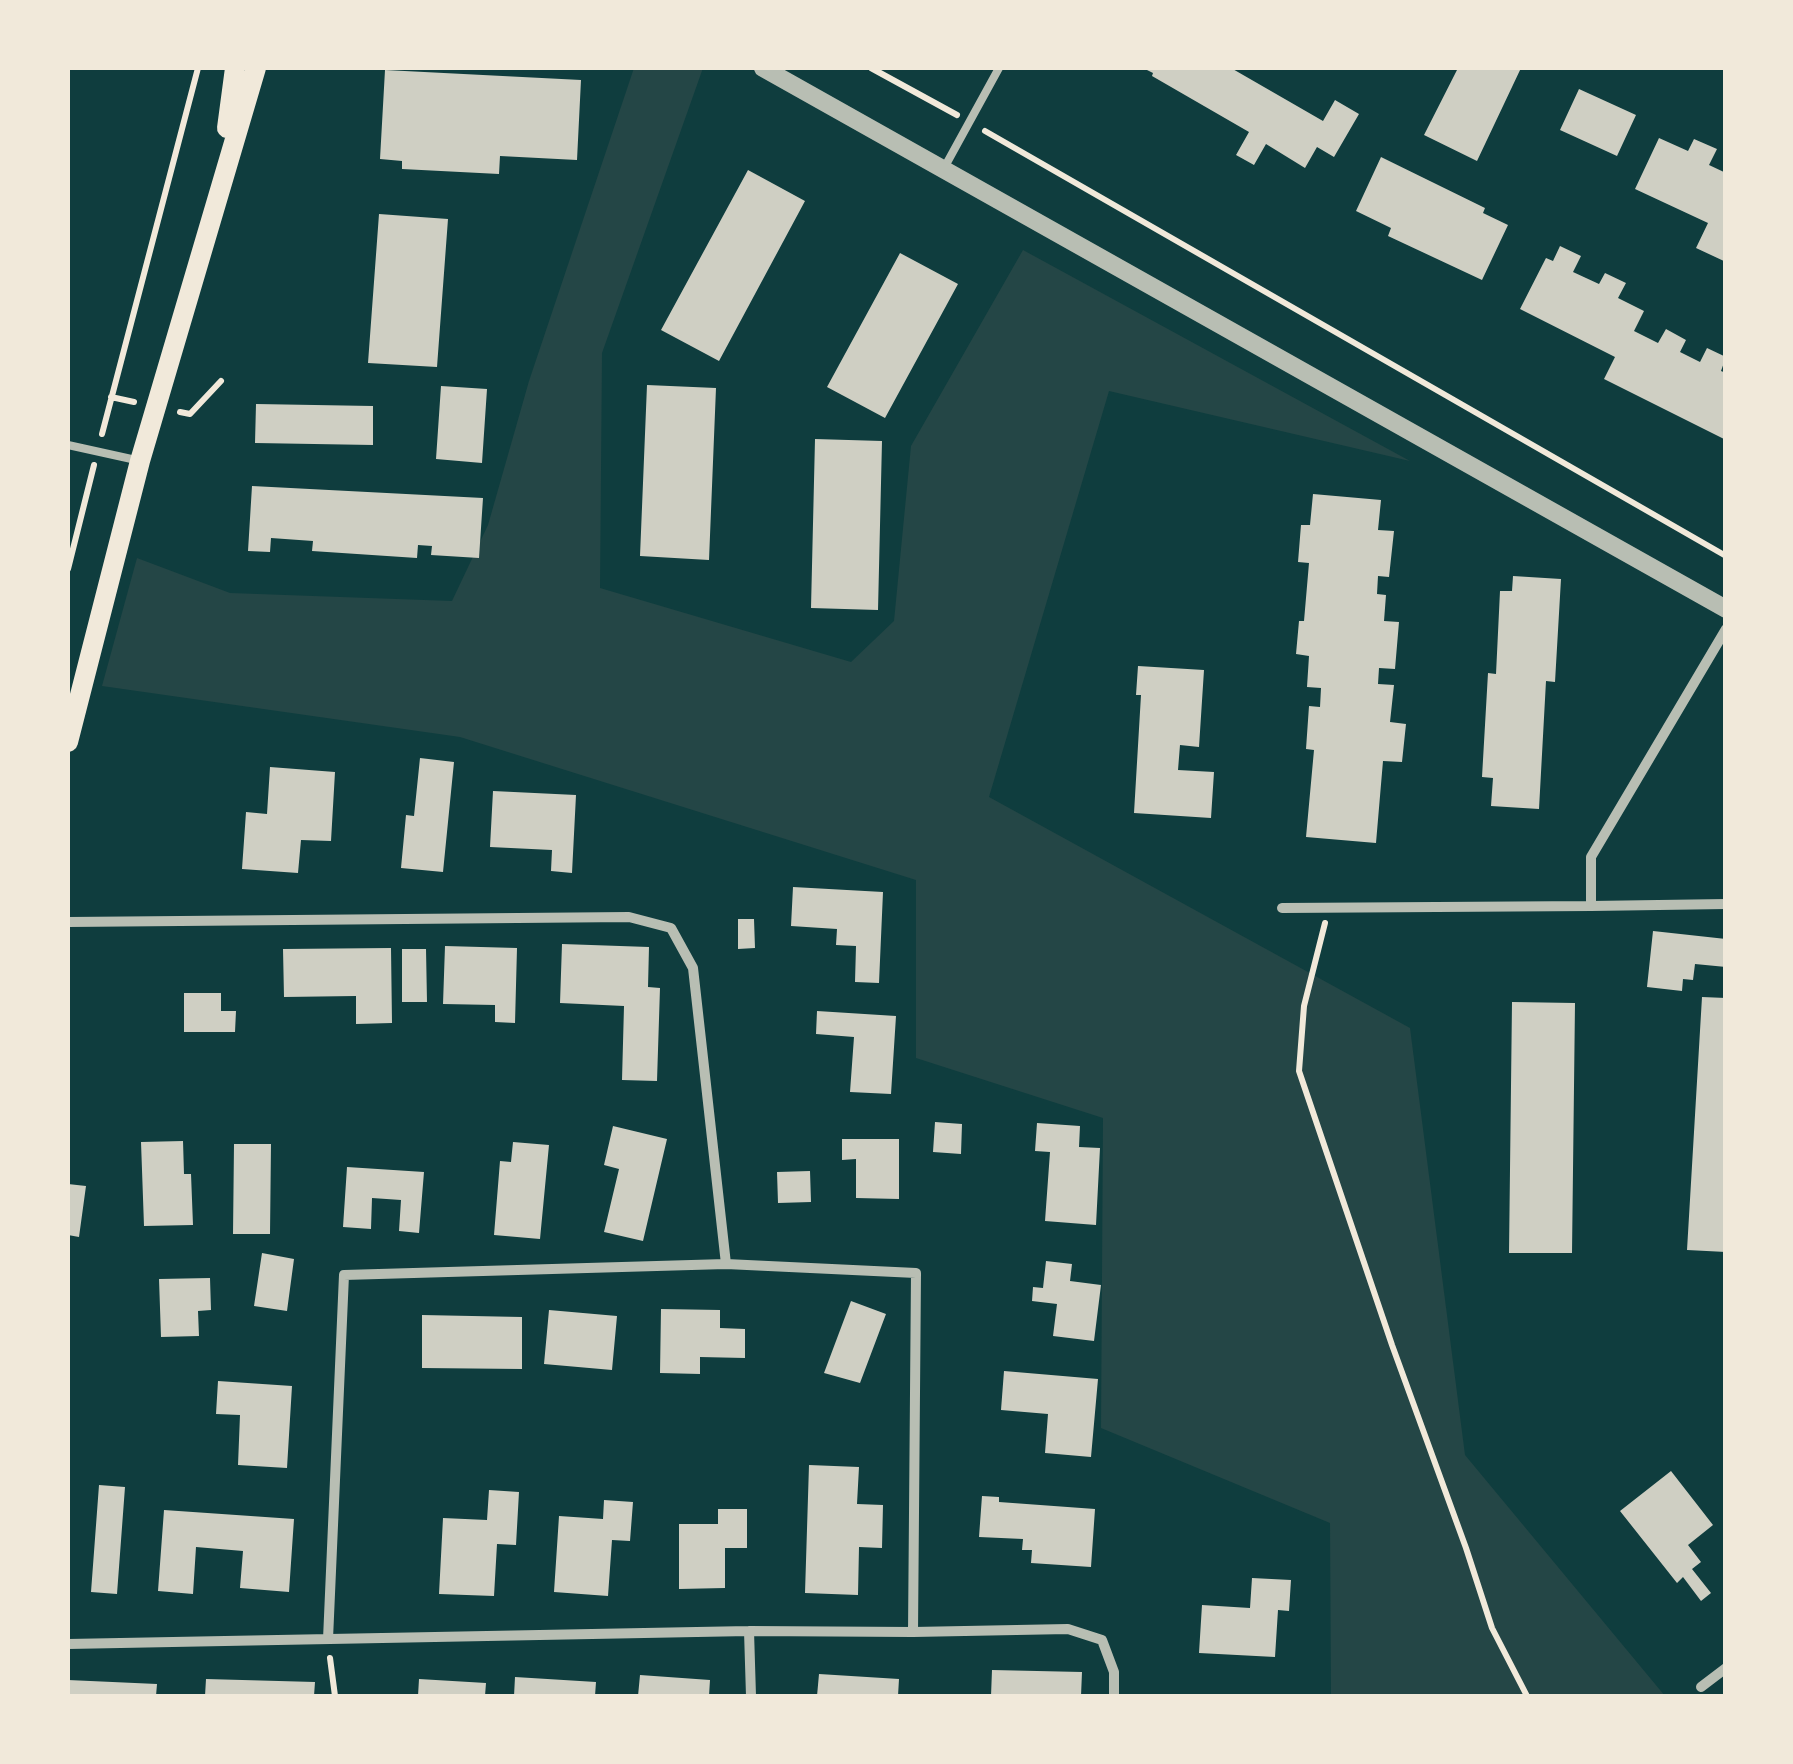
<!DOCTYPE html>
<html>
<head>
<meta charset="utf-8">
<style>
  body { margin:0 }
  #map { position:relative; width:1793px; height:1764px; overflow:hidden; background:#0f3d3e; font-family:"PT Sans Narrow",sans-serif }
  canvas { display:block }
  .frame { position:absolute; inset:0; border:70px solid #f1e9da; pointer-events:none }
</style>
</head>
<body>
<div id="map">
<canvas width="1793" height="1764"></canvas>
<div class="frame"></div>
</div>
<script>
const context = document.querySelector('canvas').getContext('2d');
context.lineJoin = 'round';
function fill(path, color) {
  context.fillStyle = color;
  context.fill(path, 'evenodd');
}
function poly(rows) {
  const path = new Path2D();
  for (const r of rows) {
    path.moveTo(r[0], r[1]);
    for (let i = 2; i < r.length; i += 2) path.lineTo(r[i], r[i + 1]);
  }
  return path;
}
function trace(path, color, width, dash) {
  context.strokeStyle = color;
  context.lineWidth = width;
  context.lineCap = dash ? 'butt' : 'round';
  context.setLineDash(dash || []);
  context.stroke(path);
}
fill(poly([
  [634,68,703,68,602,353,600,588,851,662,894,621,911,446,1023,250,1410,461,1109,391,989,797,1410,1028,1465,1455,1665,1696,1331,1696,1330,1523,1101,1428,1103,1118,916,1058,916,880,460,737,102,686,137,558,230,593,452,601,488,525,529,381]
]), '#244646');
fill(poly([
  [1143,68,1231,68,1323,121,1335,100,1359,114,1334,157,1317,147,1305,168,1266,144,1254,165,1236,155,1249,132,1152,76,1153,73],
  [1458,68,1521,68,1477,161,1424,135],
  [385,70,581,80,577,160,500,156,499,174,402,169,402,161,380,159],
  [1579,89,1636,115,1617,156,1560,130],
  [1659,138,1688,151,1694,139,1717,149,1709,165,1726,173,1726,262,1696,248,1708,223,1635,189],
  [1381,157,1485,208,1483,213,1508,225,1482,280,1388,236,1391,228,1356,211],
  [748,170,805,201,719,361,661,330],
  [379,214,448,219,437,367,368,363],
  [1560,246,1581,256,1573,272,1599,284,1605,273,1626,283,1618,298,1644,311,1634,331,1658,343,1666,329,1686,340,1680,352,1700,362,1707,348,1726,357,1721,371,1726,373,1726,440,1604,379,1615,357,1520,309,1546,258,1553,261],
  [900,253,958,284,885,418,827,387],
  [647,385,716,388,709,560,640,556],
  [441,386,487,389,482,463,436,459],
  [256,404,373,406,373,445,255,443],
  [815,439,882,441,878,610,811,608],
  [252,486,483,498,479,558,431,555,432,546,418,545,417,558,312,551,313,541,271,538,270,552,248,551],
  [1313,494,1381,500,1378,530,1394,531,1389,577,1378,576,1377,594,1386,595,1384,621,1399,622,1395,669,1379,668,1378,684,1394,685,1390,722,1406,724,1402,762,1383,761,1376,843,1306,837,1314,750,1306,749,1309,706,1320,707,1321,688,1307,687,1309,656,1296,654,1299,621,1304,621,1309,563,1298,562,1301,525,1310,525],
  [1513,576,1561,579,1555,682,1546,681,1539,809,1491,806,1493,778,1482,777,1488,673,1496,674,1500,591,1512,591],
  [1138,666,1204,670,1199,747,1180,745,1178,770,1214,772,1211,818,1134,813,1141,695,1136,695],
  [420,758,454,762,443,872,401,868,406,815,414,816],
  [270,767,335,772,331,841,301,840,298,873,242,869,246,812,267,814],
  [493,791,576,795,572,873,551,871,552,850,490,847],
  [793,887,883,892,879,983,855,982,856,946,836,945,837,929,791,926],
  [738,919,754,919,755,948,738,949],
  [1653,931,1726,939,1726,967,1695,964,1693,980,1683,979,1682,991,1647,987],
  [562,944,649,947,648,987,660,988,657,1081,622,1080,624,1006,560,1003],
  [445,946,517,948,515,1023,495,1022,495,1005,443,1004],
  [391,948,392,1023,356,1024,356,996,284,997,283,949],
  [402,949,426,949,427,1002,402,1002],
  [184,993,221,993,221,1011,236,1011,235,1032,184,1032],
  [1702,997,1726,998,1726,1252,1687,1250],
  [1512,1002,1575,1003,1572,1253,1509,1253],
  [817,1011,896,1016,891,1094,850,1092,854,1037,816,1034],
  [935,1122,962,1124,961,1154,933,1152],
  [1037,1123,1080,1126,1079,1147,1100,1148,1096,1225,1045,1221,1050,1152,1035,1151],
  [613,1126,667,1139,643,1241,604,1232,619,1169,604,1165],
  [842,1139,899,1139,899,1199,856,1198,856,1159,842,1160],
  [183,1141,184,1174,191,1174,193,1225,144,1226,141,1142],
  [513,1142,549,1145,540,1239,494,1235,500,1161,511,1162],
  [234,1144,271,1144,270,1234,233,1234],
  [347,1167,424,1172,419,1233,399,1231,401,1200,372,1198,371,1229,343,1227],
  [810,1171,811,1202,778,1203,777,1172],
  [68,1184,86,1186,79,1237,68,1235],
  [262,1253,294,1259,287,1311,254,1306],
  [1046,1261,1072,1264,1070,1281,1101,1285,1094,1341,1053,1336,1057,1304,1032,1301,1033,1287,1043,1288],
  [210,1278,211,1310,198,1311,199,1336,161,1337,159,1279],
  [851,1301,886,1314,860,1383,824,1373],
  [661,1309,720,1310,720,1328,745,1329,745,1358,700,1357,700,1374,660,1373],
  [549,1310,617,1316,612,1370,544,1364],
  [422,1315,522,1317,522,1369,422,1368],
  [1004,1371,1098,1379,1091,1457,1045,1453,1048,1414,1001,1410],
  [218,1381,292,1386,287,1468,238,1465,240,1415,216,1414],
  [809,1465,859,1467,857,1504,883,1505,882,1548,859,1547,858,1595,805,1593],
  [1671,1471,1713,1525,1688,1545,1701,1562,1692,1569,1711,1593,1701,1601,1683,1577,1677,1583,1620,1511],
  [99,1485,125,1487,117,1594,91,1592],
  [489,1490,519,1492,516,1545,497,1544,494,1596,439,1594,443,1518,487,1520],
  [982,1496,999,1497,999,1502,1095,1509,1091,1567,1031,1563,1032,1550,1022,1550,1023,1539,979,1537],
  [604,1500,633,1502,630,1541,612,1540,608,1596,554,1592,559,1516,603,1519],
  [718,1509,747,1509,747,1548,725,1548,725,1588,679,1589,679,1524,718,1524],
  [164,1510,294,1519,289,1592,240,1588,243,1551,196,1547,193,1594,158,1591],
  [1252,1578,1291,1580,1289,1611,1278,1610,1275,1657,1199,1653,1202,1605,1250,1608],
  [992,1670,1082,1672,1081,1696,991,1696],
  [819,1674,899,1679,898,1696,817,1696],
  [640,1675,710,1680,709,1696,638,1696],
  [515,1677,596,1682,595,1696,514,1696],
  [206,1679,315,1682,314,1696,205,1696],
  [419,1679,486,1683,485,1696,418,1696],
  [68,1680,157,1684,156,1696,68,1696]
]), '#cfcfc3');
trace(poly([
  [871,68,957,115],
  [985,131,1726,556],
  [111,397,134,402],
  [180,412,190,414,221,381],
  [102,434,198,68],
  [68,569,94,465],
  [1325,923,1304,1006,1299,1071,1392,1345,1466,1548,1492,1628,1527,1696],
  [330,1658,335,1696]
]), '#f1e9da', 6);
trace(poly([
  [943,170,999,68],
  [68,445,136,460]
]), '#b8beb3', 8);
trace(poly([
  [1591,906,1726,904],
  [1282,908,1591,906,1591,857,1726,629],
  [68,922,629,917,671,928,693,968,726,1264],
  [749,1631,751,1696],
  [328,1639,344,1275,726,1264,916,1273,913,1632],
  [68,1644,749,1631,913,1632,1068,1629,1102,1640,1114,1672,1114,1696],
  [1701,1687,1726,1668]
]), '#b8beb3', 10);
trace(poly([
  [763,68,1726,609]
]), '#b8beb3', 18);
trace(poly([
  [227,128,235,68],
  [68,742,140,461,256,68]
]), '#f1e9da', 20);
</script>
</body>
</html>
